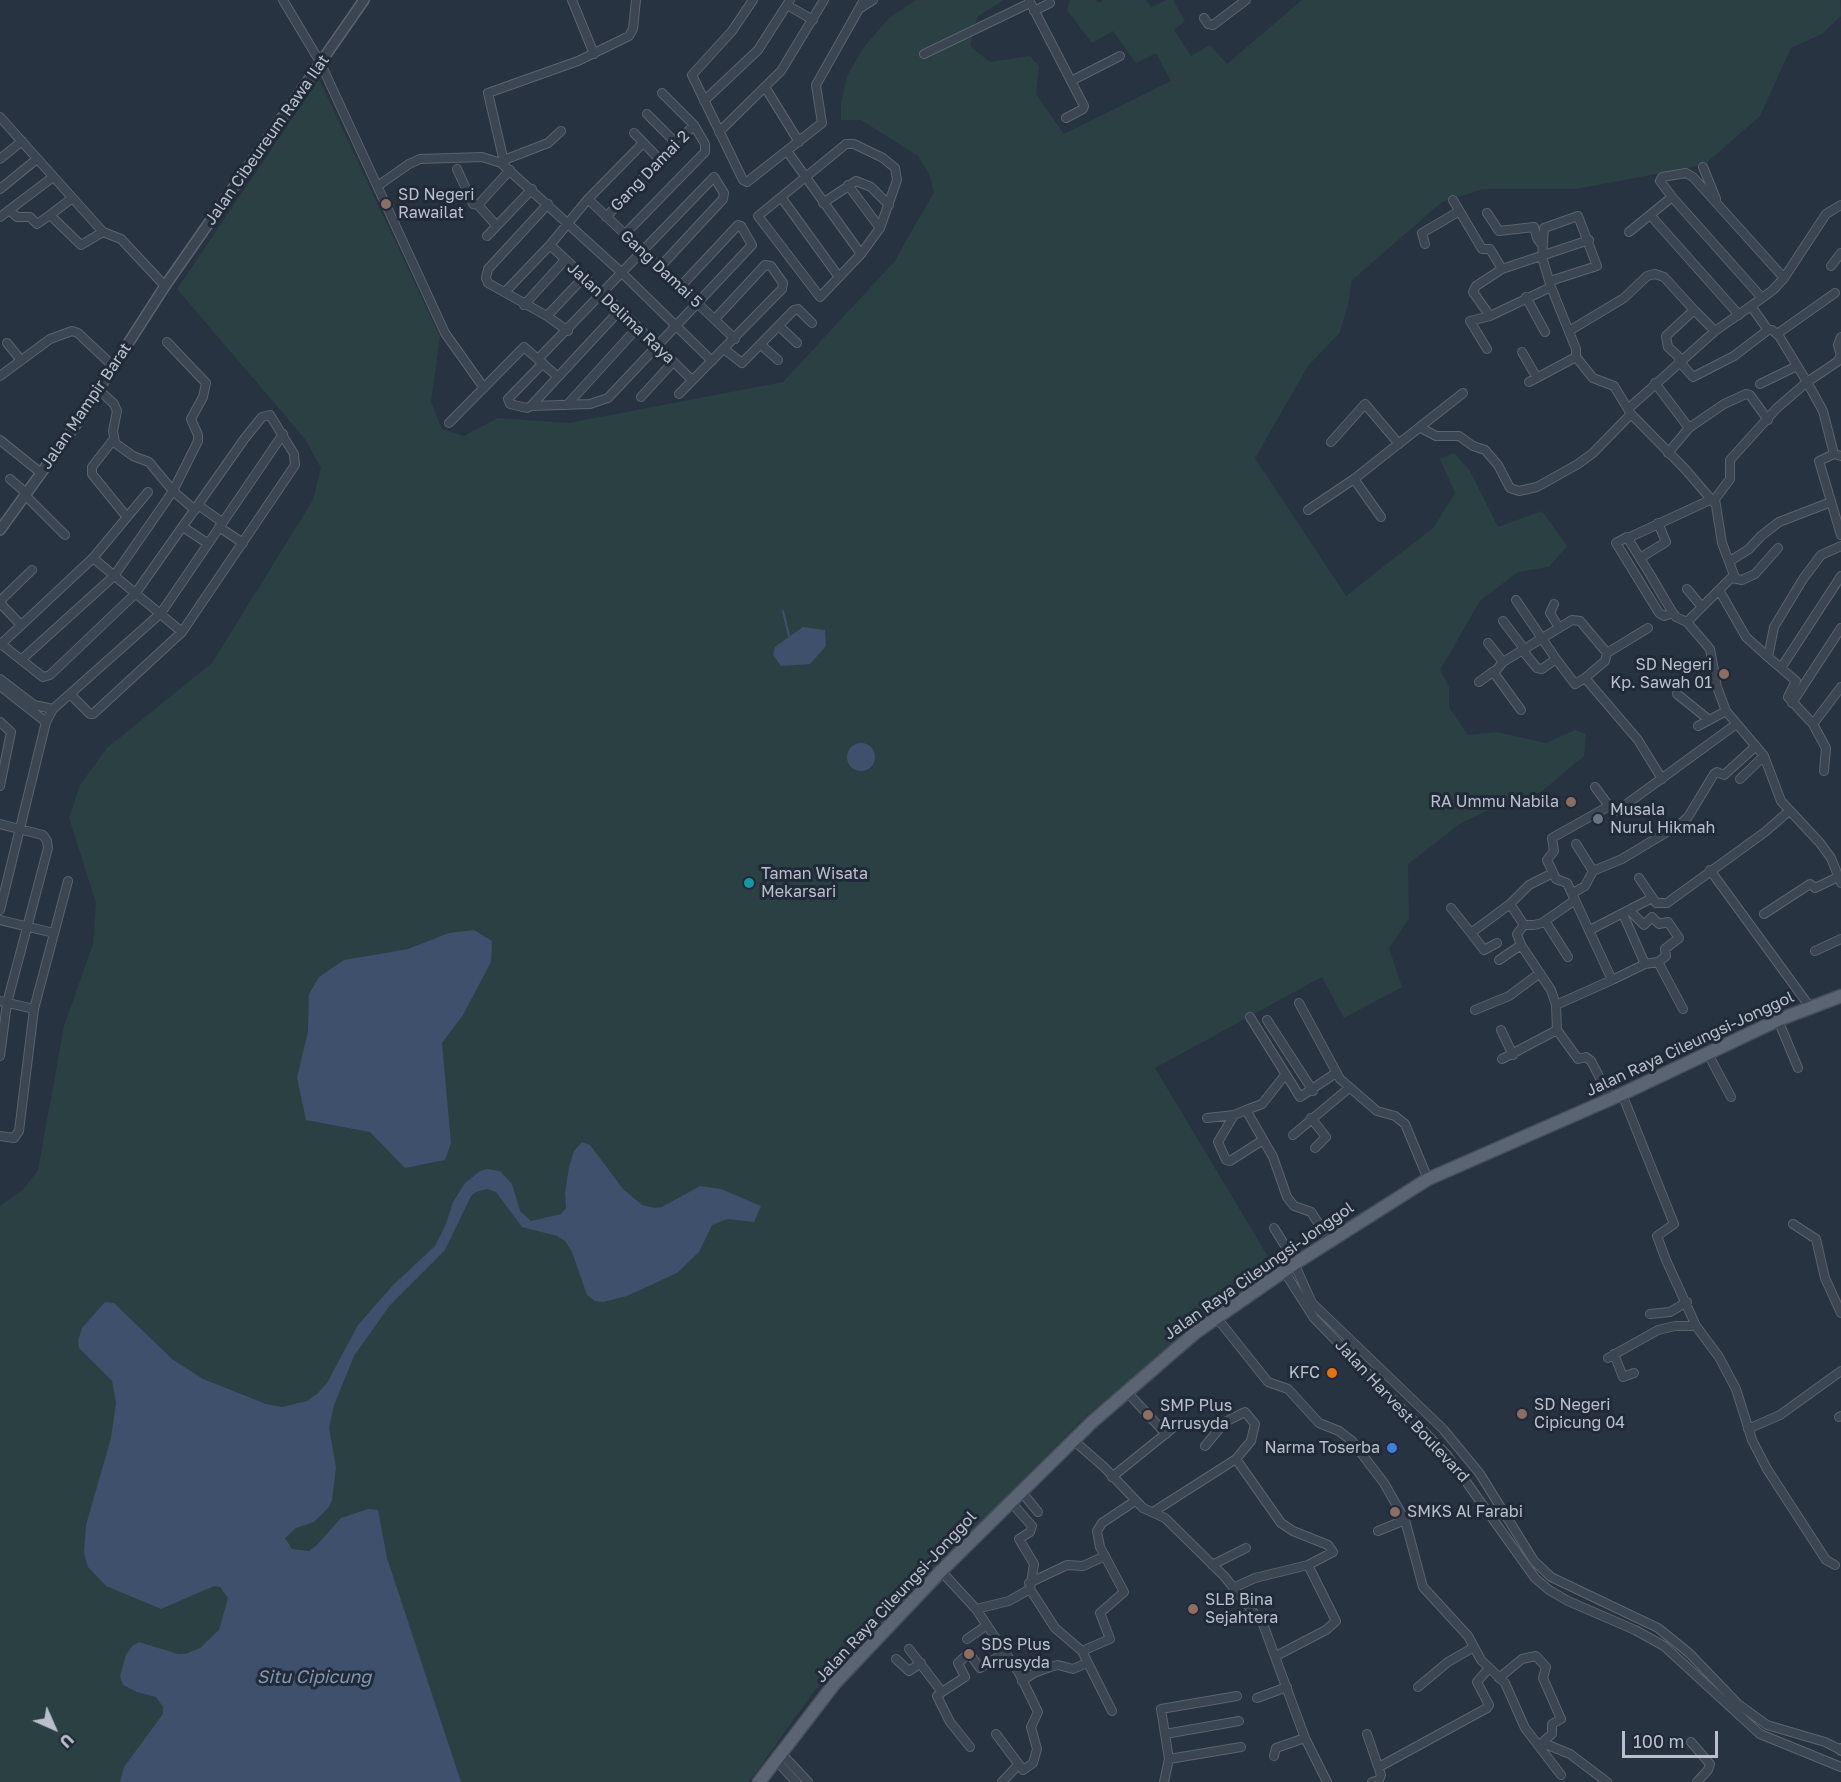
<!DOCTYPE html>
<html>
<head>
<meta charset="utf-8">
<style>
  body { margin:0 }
  #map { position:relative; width:1841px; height:1782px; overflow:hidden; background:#283342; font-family:"Golos Text",sans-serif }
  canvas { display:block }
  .north { position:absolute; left:24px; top:1698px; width:60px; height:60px; -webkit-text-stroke:4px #212a38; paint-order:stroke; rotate:135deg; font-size:16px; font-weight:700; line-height:24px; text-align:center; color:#b9c0cc }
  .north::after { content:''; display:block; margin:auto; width:21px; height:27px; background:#b9c0cc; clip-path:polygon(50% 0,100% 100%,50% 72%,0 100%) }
  .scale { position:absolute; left:1622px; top:1731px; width:96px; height:27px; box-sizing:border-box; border:3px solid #b9c0cc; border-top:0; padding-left:8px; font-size:18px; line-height:21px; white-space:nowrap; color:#b9c0cc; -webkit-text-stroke:4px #212a38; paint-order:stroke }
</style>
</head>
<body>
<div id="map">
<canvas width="1841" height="1782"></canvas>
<div class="north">U</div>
<div class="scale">100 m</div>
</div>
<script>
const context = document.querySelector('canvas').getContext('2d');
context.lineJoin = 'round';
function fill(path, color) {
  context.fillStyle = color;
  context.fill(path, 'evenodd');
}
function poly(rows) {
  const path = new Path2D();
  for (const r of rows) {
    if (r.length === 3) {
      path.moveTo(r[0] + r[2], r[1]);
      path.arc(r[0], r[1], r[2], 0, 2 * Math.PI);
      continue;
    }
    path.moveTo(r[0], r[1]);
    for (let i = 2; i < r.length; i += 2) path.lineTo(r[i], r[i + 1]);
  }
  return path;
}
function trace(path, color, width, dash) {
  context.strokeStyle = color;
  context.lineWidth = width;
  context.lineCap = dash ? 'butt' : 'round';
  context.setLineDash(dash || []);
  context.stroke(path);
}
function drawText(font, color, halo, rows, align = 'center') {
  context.font = font + ' "Golos Text",sans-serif';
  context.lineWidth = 6;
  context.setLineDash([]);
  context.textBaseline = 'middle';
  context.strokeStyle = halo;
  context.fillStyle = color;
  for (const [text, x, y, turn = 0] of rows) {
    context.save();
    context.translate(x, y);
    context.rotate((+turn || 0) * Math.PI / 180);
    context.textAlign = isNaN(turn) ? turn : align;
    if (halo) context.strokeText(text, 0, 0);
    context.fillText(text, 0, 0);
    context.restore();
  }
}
fill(poly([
  [916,0,1003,0,977,17,970,46,990,62,1030,56,1039,66,1036,94,1064,134,1171,81,1156,53,1136,63,1113,31,1092,43,1067,10,1070,0,1096,0,1099,3,1103,0,1146,0,1151,7,1166,0,1173,0,1185,21,1174,30,1191,56,1210,45,1227,64,1302,0,1840,0,1841,16,1822,34,1791,48,1760,116,1704,165,1576,189,1483,189,1442,202,1351,281,1349,301,1340,332,1308,366,1255,458,1346,596,1434,527,1455,493,1440,459,1454,453,1470,471,1498,527,1542,511,1567,546,1549,567,1518,572,1480,601,1440,670,1449,687,1449,707,1468,735,1497,732,1546,743,1575,730,1586,734,1584,756,1541,792,1510,800,1461,823,1408,864,1409,919,1389,948,1402,987,1344,1018,1322,977,1155,1068,1276,1270,1231,1302,1087,1415,815,1690,749,1782,0,1782,0,1206,23,1190,38,1170,64,1026,93,944,96,903,69,818,80,785,107,748,212,663,313,500,321,468,305,439,177,289,319,79,440,337,431,402,442,429,464,436,498,418,569,423,783,382,894,262,934,192,929,174,918,156,861,120,841,120,841,102,848,74,864,47,889,18]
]), '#2a4043');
fill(poly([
  [803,627,825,630,826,646,810,664,781,666,773,655,775,647],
  [861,757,14],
  [474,930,492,941,491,962,463,1015,442,1043,451,1143,445,1160,405,1168,370,1132,306,1120,297,1078,308,1031,309,994,319,977,344,960,408,949,449,933],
  [582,1142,590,1145,623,1189,642,1205,655,1208,662,1207,700,1186,721,1189,761,1206,754,1222,727,1219,712,1225,699,1252,677,1273,627,1296,603,1302,595,1301,587,1295,572,1252,565,1241,557,1236,522,1227,496,1192,487,1189,476,1192,471,1196,445,1250,390,1305,354,1356,334,1405,329,1428,336,1467,332,1500,329,1507,314,1522,296,1528,285,1538,292,1549,309,1551,316,1546,341,1518,368,1509,378,1510,387,1558,461,1782,120,1782,124,1767,163,1714,163,1707,156,1697,137,1692,123,1685,120,1676,126,1655,132,1646,139,1642,178,1654,186,1654,200,1648,219,1630,228,1598,220,1587,214,1586,161,1609,106,1586,88,1567,84,1553,86,1525,111,1438,116,1403,112,1381,79,1348,78,1341,82,1328,105,1302,114,1303,172,1359,203,1379,266,1404,282,1407,307,1401,317,1394,327,1383,358,1325,393,1285,435,1246,446,1224,453,1202,465,1183,480,1171,487,1169,500,1171,512,1184,520,1211,531,1221,561,1214,566,1208,565,1193,569,1167,574,1151]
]), '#3e506b');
trace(poly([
  [783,611,789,636]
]), '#3e506b', 2);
const minor = poly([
  [283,0,320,62,445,333,484,388],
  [572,0,594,54],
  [753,0,732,31,692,75,743,180,747,182,822,123,816,85,864,0],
  [1029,0,1084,106,1083,109,1066,118],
  [787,5,813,20],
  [859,9,873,0],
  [1034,11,1050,3],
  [1204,18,1208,24,1213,25,1246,0],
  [924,54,1030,3],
  [1073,80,1120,56],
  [765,87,799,142],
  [704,101,758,50,790,0],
  [647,114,677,144],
  [0,117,103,232,121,239,165,286],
  [719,132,781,71,824,0],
  [634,133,661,161],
  [846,144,854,144,883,158,895,168,897,180,880,228,861,254,820,297,758,216,846,144],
  [787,151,861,254],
  [0,159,22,141],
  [504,160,548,143,561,131],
  [505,166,488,93,578,61,629,36,633,29,636,0],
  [1703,167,1716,199],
  [457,169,473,204,478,205,496,225],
  [379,185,409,164,420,159,482,157,501,163,622,273,712,361],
  [848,185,880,228],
  [0,189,37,159],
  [781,197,839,277],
  [588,199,735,339],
  [1453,200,1482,249,1490,249,1502,269],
  [823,203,856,181,871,187,889,205],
  [548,204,488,269,486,278,488,283,547,316,568,331],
  [478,205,510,170],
  [9,210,17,217,30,217,37,224,50,215,81,245,103,232],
  [1487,213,1499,231,1534,227,1537,238,1542,245],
  [50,215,71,199],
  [1651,216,1739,315],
  [0,217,53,177],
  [606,217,694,125],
  [1629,232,1672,197],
  [625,234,705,152,705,144,694,125,662,93],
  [487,236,532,189],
  [1425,244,1422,233,1458,212],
  [550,245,638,327,692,380],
  [1831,266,1841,253],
  [1550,281,1597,266,1578,216,1544,228,1542,257,1551,287,1576,349,1576,357,1593,378,1614,386,1631,414,1685,469,1716,505],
  [505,292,550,245,588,199,643,143],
  [1526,297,1545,332],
  [1762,298,1672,197,1660,181,1662,177,1686,173,1693,177,1784,278],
  [524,305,565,260],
  [547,316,584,277],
  [1490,316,1473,292,1476,286,1502,269,1589,240],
  [779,326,797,343],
  [1569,331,1624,298,1647,276,1655,274,1664,277,1694,310],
  [1777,334,1835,293],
  [1841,337,1838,345,1841,356,1837,362,1807,382,1777,408,1730,460,1730,479,1715,499,1722,543,1734,575,1687,622,1710,649,1717,687,1726,711,1764,756,1781,801,1820,843,1831,858,1841,883],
  [7,343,20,359],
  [761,345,778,360],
  [724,349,742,363,794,310,798,309,812,323],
  [1487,349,1470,321,1490,316,1551,287],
  [1522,352,1537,378],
  [538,359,714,177,724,193,723,199,659,268],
  [1681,359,1668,347,1666,336,1694,310,1715,331,1751,306],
  [1679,361,1693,377,1734,356,1768,330],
  [543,363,508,399,510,404,527,408,531,406,590,404,608,398,752,245,741,226,738,225,680,287],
  [0,376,50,339,72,331,78,333,114,367],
  [1529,382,1576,357],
  [1655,383,1689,428],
  [1760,384,1797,366],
  [98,389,114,404,117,411,113,431,115,443,133,456,149,462,173,491,195,510],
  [679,394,782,289,783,283,771,266,765,265,715,319],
  [641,397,673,362],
  [567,405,638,327],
  [531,406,620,310],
  [1629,408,1715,331],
  [449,423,524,347,558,377],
  [1421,428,1436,436,1459,436,1473,446,1485,450,1498,465,1510,488,1519,491,1537,487,1578,464,1593,453,1631,414],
  [0,440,41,473],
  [113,440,92,467,92,474,126,516],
  [1331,442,1365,404,1399,444],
  [1668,453,1689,428,1724,404,1746,394,1750,395,1768,420],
  [1834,454,1823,411,1807,382,1779,336,1772,330,1768,330,1751,306,1773,290,1784,278,1826,214,1841,205],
  [1841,456,1834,454,1819,461,1841,535],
  [10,479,25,492],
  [1354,479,1381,517],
  [24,494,65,535],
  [198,505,222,522],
  [1308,510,1354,479,1463,393],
  [183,527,207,543],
  [219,527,243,543],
  [1628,538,1710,500],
  [1841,546,1821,555,1803,579,1774,627,1768,657,1796,681,1788,697,1813,724,1841,687],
  [93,558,182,632],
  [1640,558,1666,542,1658,523],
  [1730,561,1749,549,1761,536,1779,522,1831,502],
  [1732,578,1742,580,1755,574,1778,548],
  [1687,589,1702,607],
  [1719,590,1746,637,1768,657],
  [1516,600,1556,659],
  [1554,604,1550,613,1558,626],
  [1673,613,1664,616,1659,613,1616,543,1627,537,1651,576,1665,600,1673,613,1676,617,1687,622],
  [1503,621,1525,650],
  [20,624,1,604,1,600,32,570],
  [1488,643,1503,662],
  [1,644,43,677,50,675,135,594,245,438,262,417,270,415,294,454,295,465,182,632,93,714,90,714,71,695],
  [0,645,93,558,148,492],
  [1523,651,1537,668,1542,669,1556,659,1575,684,1585,678,1638,740,1662,779],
  [21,660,114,576,173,491,198,441,198,435,191,419,203,397,206,383,167,342],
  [1781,668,1841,576],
  [1585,678,1605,661,1607,653,1648,628],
  [0,679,34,705,53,709],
  [1479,682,1494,671],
  [0,686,46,722],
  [1677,694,1708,719],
  [1792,703,1841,628],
  [1521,710,1494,673,1503,662,1572,620,1580,621,1607,653],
  [0,722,11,732,0,786],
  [1813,724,1826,748,1824,771],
  [1698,726,1726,711],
  [1740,779,1764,756],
  [1595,787,1609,806,1617,811,1735,725],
  [0,824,43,835,47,841,48,848,7,1003,0,1056],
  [1576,844,1593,871],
  [1710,870,1810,1007],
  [1639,878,1656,903,1667,903,1765,832,1789,811],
  [1573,893,1585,886,1593,871,1622,859,1680,824,1688,817,1714,774,1717,772,1724,775,1756,746],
  [1575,900,1612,980,1645,964,1658,962,1666,956,1665,949,1679,938,1668,922,1659,924,1652,917,1644,925,1630,911],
  [1510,904,1524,925,1534,925,1542,923,1575,900,1567,883,1556,879,1547,860,1554,851,1552,838,1609,806],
  [1451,908,1471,933,1510,904,1529,885,1553,873],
  [0,910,46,722,53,709,161,613,283,434],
  [1623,914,1645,964],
  [1764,914,1810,884,1815,888,1838,877],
  [0,920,54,933],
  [1545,921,1568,957],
  [1524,925,1517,934,1521,945,1551,990,1556,1005,1557,1030,1578,1059,1586,1057,1591,1061,1611,1099],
  [1590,930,1652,898],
  [1471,933,1484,950,1497,943],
  [1815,951,1841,939],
  [1499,960,1521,945],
  [1658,962,1683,1009],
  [0,1001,34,1009],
  [1299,1003,1340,1079,1377,1111,1395,1116,1405,1124,1428,1179],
  [1556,1005,1612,980],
  [1475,1010,1509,996,1540,973],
  [1250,1017,1300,1097,1336,1073],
  [1267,1020,1313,1091],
  [1778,1020,1798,1068],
  [1501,1030,1513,1055],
  [1708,1054,1731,1097],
  [1502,1059,1557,1030],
  [1622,1094,1674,1224,1657,1236,1666,1260,1696,1326,1719,1357,1736,1389,1752,1440,1767,1469,1826,1560,1835,1565],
  [1246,1110,1262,1104,1285,1075],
  [1234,1115,1218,1142,1226,1160,1230,1161,1263,1140],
  [1207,1118,1234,1115,1246,1110,1273,1157,1287,1197,1294,1206,1311,1212,1330,1241],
  [1311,1118,1326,1137,1315,1148],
  [1293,1135,1349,1088],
  [0,1136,14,1138,19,1131,34,1009,68,881],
  [1793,1224,1816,1239,1825,1278,1841,1313],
  [1274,1228,1289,1252,1312,1303,1443,1429,1480,1474,1534,1561,1551,1577,1658,1628,1689,1653,1738,1704,1767,1725,1825,1742,1841,1750],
  [1284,1271,1314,1318,1447,1455,1535,1578,1549,1590,1568,1601,1635,1630,1664,1646,1760,1734,1841,1767],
  [1650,1314,1670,1312,1687,1302],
  [1217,1318,1268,1382,1288,1389,1319,1423,1339,1431,1352,1441,1384,1483,1405,1520,1423,1587,1468,1636,1481,1660,1505,1683,1525,1728,1561,1775],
  [1614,1354,1623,1377,1634,1373],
  [1608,1358,1658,1330,1675,1326,1696,1326],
  [1126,1391,1166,1434],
  [1839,1417,1841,1416],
  [1748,1429,1780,1415,1841,1371],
  [1073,1440,1104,1467,1143,1508,1165,1518,1224,1576,1263,1624,1305,1738,1327,1782],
  [1112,1477,1174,1427],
  [1021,1491,1038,1512],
  [1010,1501,1032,1526,1030,1532,1019,1539,1034,1564,1030,1589],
  [1153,1512,1236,1459,1251,1441,1255,1424,1245,1412,1225,1422,1205,1446],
  [1378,1531,1405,1520],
  [1212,1565,1246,1548],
  [941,1571,976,1609,1019,1673,1038,1712,1031,1727,1037,1749,1033,1763,1023,1770,996,1734],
  [1029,1583,1067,1565,1083,1566,1105,1556],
  [1233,1588,1255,1578,1308,1565,1333,1552,1328,1545,1293,1531,1281,1523,1236,1459],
  [976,1609,1009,1601,1030,1589,1055,1628,1082,1651,1112,1711],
  [967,1639,987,1625],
  [909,1649,942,1692,965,1677,958,1663,969,1653,980,1668,1006,1652],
  [1082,1651,1110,1639,1100,1613,1124,1592,1100,1547,1097,1531,1102,1523,1135,1501],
  [1276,1656,1326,1630,1336,1621,1308,1565],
  [896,1659,909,1671,921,1663],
  [1014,1664,1038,1661,1050,1667,1058,1665,1073,1669,1087,1663],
  [1499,1678,1522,1659,1536,1656,1546,1667,1543,1678,1561,1719,1552,1724,1552,1734,1539,1745],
  [1022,1681,1034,1673,1050,1667],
  [1418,1687,1448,1662,1474,1647],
  [942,1692,937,1696,950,1722,970,1747],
  [1257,1698,1287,1687],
  [1165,1734,1239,1721],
  [1367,1734,1381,1775,1379,1780,1372,1782],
  [1691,1742,1710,1764,1708,1770,1697,1782],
  [1543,1743,1570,1754,1607,1782],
  [780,1752,808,1782],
  [1274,1756,1276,1748,1305,1738],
  [775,1759,796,1782],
  [1169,1759,1241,1747],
  [1379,1767,1487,1708,1489,1705,1477,1682,1489,1668],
  [1002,1782,1018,1765],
  [1164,1782,1169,1759,1161,1709,1237,1696]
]);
const tertiary = poly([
  [0,530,75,426,165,286,364,0],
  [1840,1749,1841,1750]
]);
const primary = poly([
  [759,1782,835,1683,941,1571,1092,1422,1196,1332,1294,1264,1428,1179,1622,1094,1778,1020,1841,996]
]);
trace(minor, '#5a636f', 10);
trace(tertiary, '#5a636f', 12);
trace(primary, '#464e5b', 15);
trace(minor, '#3c4552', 8);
trace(tertiary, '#3c4552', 9);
trace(primary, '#5a6472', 12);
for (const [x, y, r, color] of [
  [386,204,6,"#8d6e63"],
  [1724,674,6,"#8d6e63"],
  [1571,802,6,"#8d6e63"],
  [1598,819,6,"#6b7280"],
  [749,883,6,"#0f9aa8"],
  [1332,1373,6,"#e8710a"],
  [1522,1414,6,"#8d6e63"],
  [1148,1415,6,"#8d6e63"],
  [1392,1448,6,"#3f7fe0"],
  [1395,1512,6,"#8d6e63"],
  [1193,1609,6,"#8d6e63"],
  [969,1654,6,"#8d6e63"]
]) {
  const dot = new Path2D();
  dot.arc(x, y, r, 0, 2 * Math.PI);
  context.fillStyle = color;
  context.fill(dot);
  trace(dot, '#212a38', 2);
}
drawText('16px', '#b9c0cc', '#212a38', [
  ["Jalan Cibeureum Rawa Ilat",267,140,-55],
  ["Gang Damai 2",650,171,-46],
  ["Gang Damai 5",661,269,43],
  ["Jalan Delima Raya",621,313,43],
  ["Jalan Mampir Barat",86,406,-56],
  ["Jalan Raya Cileungsi-Jonggol",1690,1044,-25],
  ["Jalan Raya Cileungsi-Jonggol",1259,1271,-35],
  ["Jalan Harvest Boulevard",1402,1411,47],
  ["Jalan Raya Cileungsi-Jonggol",896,1597,-47]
]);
drawText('16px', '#b9c0cc', '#212a38', [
  ["SD Negeri",398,195],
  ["Rawailat",398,213],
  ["SD Negeri",1712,665,"right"],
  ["Kp. Sawah 01",1712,683,"right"],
  ["RA Ummu Nabila",1559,802,"right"],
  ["Musala",1610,810],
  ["Nurul Hikmah",1610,828],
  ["Taman Wisata",761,874],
  ["Mekarsari",761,892],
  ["KFC",1320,1373,"right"],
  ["SD Negeri",1534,1405],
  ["Cipicung 04",1534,1423],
  ["SMP Plus",1160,1406],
  ["Arrusyda",1160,1424],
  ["Narma Toserba",1380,1448,"right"],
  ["SMKS Al Farabi",1407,1512],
  ["SLB Bina",1205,1600],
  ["Sejahtera",1205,1618],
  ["SDS Plus",981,1645],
  ["Arrusyda",981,1663]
], 'left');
drawText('italic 18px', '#8196b2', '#212a38', [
  ["Situ Cipicung",314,1677]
]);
</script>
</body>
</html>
